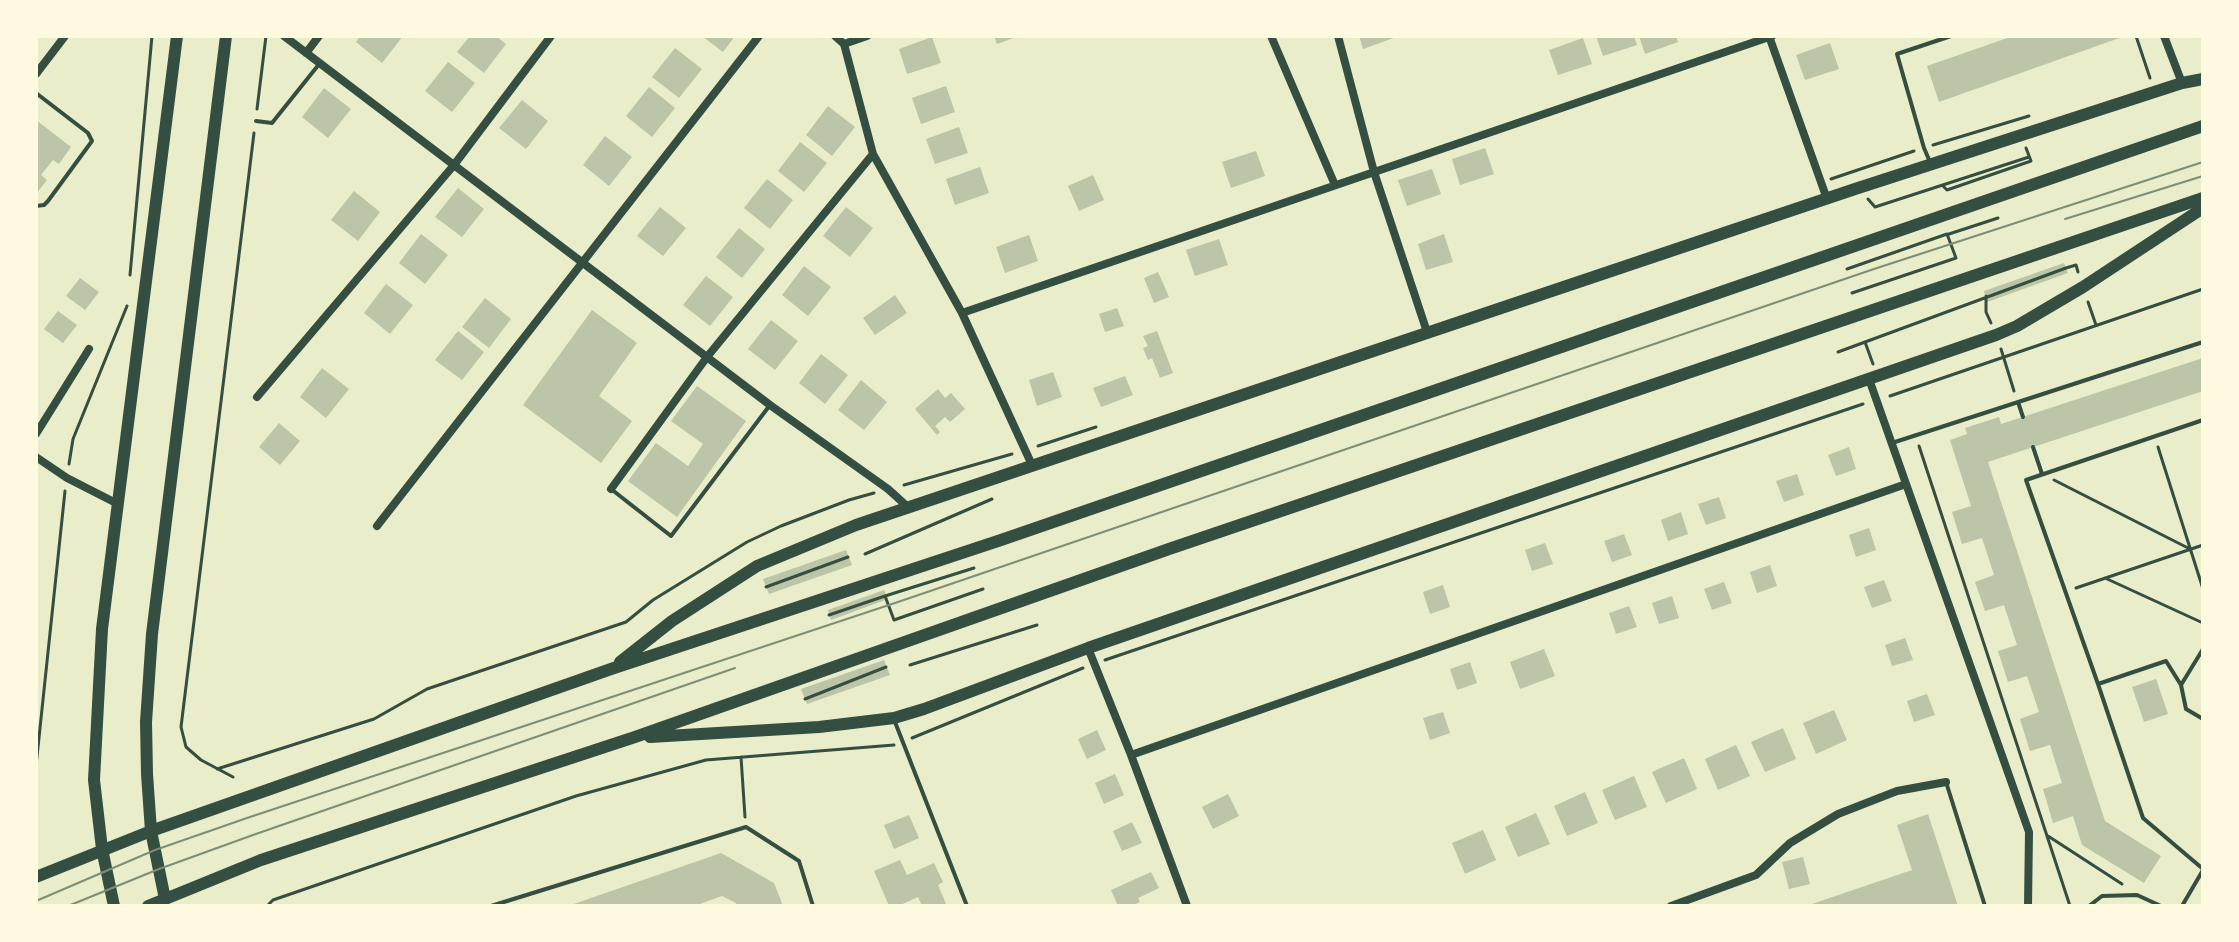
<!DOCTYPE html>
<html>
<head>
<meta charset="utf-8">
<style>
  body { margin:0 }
  #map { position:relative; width:2239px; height:942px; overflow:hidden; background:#e9edc9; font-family:"PT Sans Narrow",sans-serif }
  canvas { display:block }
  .frame { position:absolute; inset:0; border:38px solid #fefae0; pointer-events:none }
</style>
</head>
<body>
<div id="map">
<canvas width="2239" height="942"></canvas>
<div class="frame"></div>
</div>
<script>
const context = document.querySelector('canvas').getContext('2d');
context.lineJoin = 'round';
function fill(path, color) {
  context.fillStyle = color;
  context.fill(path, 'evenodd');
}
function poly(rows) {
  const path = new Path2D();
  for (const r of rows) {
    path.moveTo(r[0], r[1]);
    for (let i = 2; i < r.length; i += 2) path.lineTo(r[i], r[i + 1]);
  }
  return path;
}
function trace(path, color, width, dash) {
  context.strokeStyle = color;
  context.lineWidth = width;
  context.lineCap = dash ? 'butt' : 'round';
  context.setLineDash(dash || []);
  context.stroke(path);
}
fill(poly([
  [360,36,403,36,382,63,356,42],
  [470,36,496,36,506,44,484,73,457,52],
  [702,36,735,36,723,52],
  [994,36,1019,36,997,44],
  [1359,36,1399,36,1363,49],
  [1596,36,1634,36,1637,45,1603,56],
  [1639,36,1676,36,1678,42,1645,54],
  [2013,36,2125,36,1939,102,1927,66],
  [932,37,941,63,907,74,899,49],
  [1583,38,1592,64,1558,75,1549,50],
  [1830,43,1839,69,1805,80,1796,55],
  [675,48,702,69,679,98,652,77],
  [448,62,475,83,452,112,425,91],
  [946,86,955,112,921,124,912,98],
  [649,87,675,108,652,137,626,116],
  [324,88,351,109,328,138,302,117],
  [522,100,548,121,526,149,499,128],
  [828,106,855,127,832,156,806,135],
  [36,120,71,147,59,164,53,160,41,175,47,180,36,194],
  [959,127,968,153,935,164,926,139],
  [605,136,632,157,609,186,583,165],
  [800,142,827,163,804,192,778,171],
  [1485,148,1494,174,1460,185,1452,159],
  [1256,151,1265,176,1231,188,1222,162],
  [980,167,989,193,955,205,946,179],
  [1432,169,1441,194,1407,206,1398,180],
  [1093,175,1104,200,1079,211,1068,186],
  [767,179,793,200,770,229,744,208],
  [458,188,484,209,462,237,435,217],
  [354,191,380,212,358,241,331,220],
  [660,207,686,228,663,256,637,236],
  [846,207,873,228,850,257,823,236],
  [739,228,765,249,742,278,716,257],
  [421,234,448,255,425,284,399,263],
  [1444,234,1453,262,1426,270,1418,244],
  [1029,235,1038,261,1005,273,996,247],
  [1219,239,1228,265,1195,276,1186,250],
  [2064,263,2068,273,1987,302,1984,291],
  [804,266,831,287,808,316,782,295],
  [1158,272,1169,297,1154,303,1144,278],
  [706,276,733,297,710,326,683,305],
  [80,278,99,292,85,310,66,296],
  [386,284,413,305,390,334,364,313],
  [895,295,907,313,875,335,863,318],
  [485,298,511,319,489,348,462,327],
  [1117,308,1124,326,1105,332,1099,314],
  [592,310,637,343,599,396,632,421,601,463,523,405],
  [58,311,77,325,63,343,44,329],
  [771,320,798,341,775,370,748,349],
  [458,331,484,352,462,380,435,360],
  [1157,331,1173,373,1160,378,1152,358,1148,360,1143,348,1148,346,1143,336],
  [821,354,848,375,825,404,799,383],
  [2203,358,2203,391,1988,462,2105,821,2161,856,2144,883,2082,845,2073,816,2053,823,2043,789,2062,783,2050,745,2030,751,2020,719,2039,712,2027,676,2008,682,1998,651,2017,645,2004,605,1985,611,1975,582,1994,575,1982,538,1962,544,1952,512,1971,506,1950,440,1967,434,1965,428,1999,417,2001,424],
  [322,368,349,389,326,418,300,397],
  [1053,372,1062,397,1037,406,1029,380],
  [1125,376,1133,395,1101,407,1093,388],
  [861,380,887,402,864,430,838,410],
  [697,386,746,421,677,517,628,481,656,443,688,466,703,444,671,421],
  [938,389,945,398,951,393,965,409,950,422,945,417,935,426,940,432,937,435,915,409],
  [279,423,300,441,280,465,259,447],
  [1849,447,1856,469,1836,476,1828,455],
  [1797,474,1804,495,1784,502,1776,481],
  [1719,497,1726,518,1706,525,1698,504],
  [1681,512,1688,534,1668,541,1661,520],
  [1869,528,1876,550,1856,557,1849,535],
  [1624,534,1632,555,1612,562,1604,541],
  [1545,543,1553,564,1532,571,1525,550],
  [846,550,852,565,769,594,763,579],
  [1770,565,1777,586,1757,593,1750,572],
  [1884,580,1892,601,1872,608,1864,587],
  [1724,582,1732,603,1712,610,1704,589],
  [1443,585,1450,607,1430,614,1423,592],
  [884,590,888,599,831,620,828,610],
  [1672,596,1679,618,1659,624,1652,603],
  [1629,606,1637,627,1616,634,1609,613],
  [1905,638,1913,660,1892,666,1885,645],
  [1544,649,1555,676,1520,689,1510,662],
  [884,660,890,675,807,704,801,689],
  [1470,662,1477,683,1457,690,1450,669],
  [2156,679,2168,714,2144,722,2132,687],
  [1927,694,1935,715,1914,722,1907,701],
  [1834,710,1847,740,1816,754,1803,723],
  [1443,712,1450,733,1430,740,1423,718],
  [1783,728,1796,759,1765,772,1751,742],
  [1097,730,1106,750,1087,759,1078,739],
  [1736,745,1750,776,1718,790,1705,759],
  [1684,758,1697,789,1666,803,1652,772],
  [1115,774,1124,795,1104,804,1095,783],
  [1634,776,1647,807,1615,820,1602,790],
  [1585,792,1598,823,1567,836,1554,806],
  [1228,794,1239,816,1213,829,1202,807],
  [1536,813,1550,844,1518,857,1505,827],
  [1928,814,1958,906,1917,906,1916,904,1910,906,1806,906,1912,870,1897,825],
  [909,815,919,838,894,849,884,825],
  [1132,822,1142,843,1122,851,1113,831],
  [1483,830,1496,860,1465,874,1452,843],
  [721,853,774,883,783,906,737,906,736,903,722,896,694,906,568,906],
  [1803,857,1810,884,1789,889,1782,862],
  [900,860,907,875,934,863,943,882,938,885,947,906,922,906,918,897,898,906,889,906,874,871],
  [1151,872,1159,888,1138,898,1140,902,1132,906,1118,906,1111,890]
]), '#bcc5a7');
trace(poly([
  [2136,36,2150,78],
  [257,109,266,36],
  [1933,145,2029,116],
  [1831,179,1914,151],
  [1943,186,1947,190,2031,161,2026,148],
  [1868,199,1875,207,2029,157],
  [1949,234,1998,218],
  [1847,269,1947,234,1956,258,1852,293],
  [130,275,152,36],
  [1986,296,1986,312,1991,323],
  [2088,302,2096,325],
  [1865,342,1873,364],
  [2001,349,2014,391],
  [1838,352,2066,268,2076,265,2078,272],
  [1890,396,2203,289],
  [1038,446,1096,427],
  [1919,446,2070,906],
  [2158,447,2203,589],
  [69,464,73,439,127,306],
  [2054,480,2190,549],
  [904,485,1012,454],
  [865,554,992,499],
  [974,568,885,596,894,620,983,589],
  [2105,578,2203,623],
  [766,587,848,557],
  [2076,588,2203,545],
  [829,615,885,596],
  [1105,660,1863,404],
  [910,665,1037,625],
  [805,699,886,667],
  [912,738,1083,668],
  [741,757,745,817],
  [36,766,65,491],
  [217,769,374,719,427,689,626,622,653,600,747,542,781,526,849,500,874,493],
  [233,777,201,760,186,747,181,727,254,133],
  [2048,836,2122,884],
  [267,906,273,900,576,796,706,760,894,745]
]), '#344e41', 3);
trace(poly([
  [36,93,88,133,92,141,48,201,44,205,36,206],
  [256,121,272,123,320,63],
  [1930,162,1924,148,1897,54,1951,36],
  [2018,402,2023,417],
  [2203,420,2026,480,2098,684,2143,818,2203,869],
  [1892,443,2203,342],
  [2033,447,2042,474],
  [611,489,671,536,770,405],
  [2098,684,2166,661,2181,685,2203,649],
  [2181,685,2186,709,2203,719],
  [895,722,967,906],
  [1946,782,1985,906],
  [491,906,746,827,799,861,813,906],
  [2089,906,2102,896,2137,895,2161,906],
  [2182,906,2203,870]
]), '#344e41', 4);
trace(poly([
  [284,36,770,405,888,489,909,508],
  [835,36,844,44,873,154,962,313,1032,465],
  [1271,36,1335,185],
  [1338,36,1374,172,1427,332],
  [1769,36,1827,199],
  [2164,36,2182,83],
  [844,44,867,36],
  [306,53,319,36],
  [36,74,65,36],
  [962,313,1772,36],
  [1869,379,2029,832,2028,906],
  [257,397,454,165,551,36],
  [36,434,89,349],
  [36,457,67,478,118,504],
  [611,489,707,357,873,154],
  [377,526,759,36],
  [1088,648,1131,755,1187,906],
  [1131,755,1906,484],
  [1671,906,1756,875,1790,843,1838,814,1897,791,1946,782]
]), '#344e41', 8);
trace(poly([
  [620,662,672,621,757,566,856,525,1855,189,2182,83,2203,79],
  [650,737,819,727,894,718,924,709,1088,648,1996,335,2017,326,2083,287,2203,208],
  [36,877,151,831,611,669,1001,540,2203,126],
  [165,899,151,831,147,774,146,722,152,634,226,36],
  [114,906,102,849,94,780,102,629,177,36],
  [148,906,261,860,635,737,1169,549,2203,198]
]), '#344e41', 12);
trace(poly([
  [2065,219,2203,176],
  [36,901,155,850,247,818,898,602,1874,269,2203,162],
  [68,906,159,869,253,835,735,668]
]), '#7c8e77', 2);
</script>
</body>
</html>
